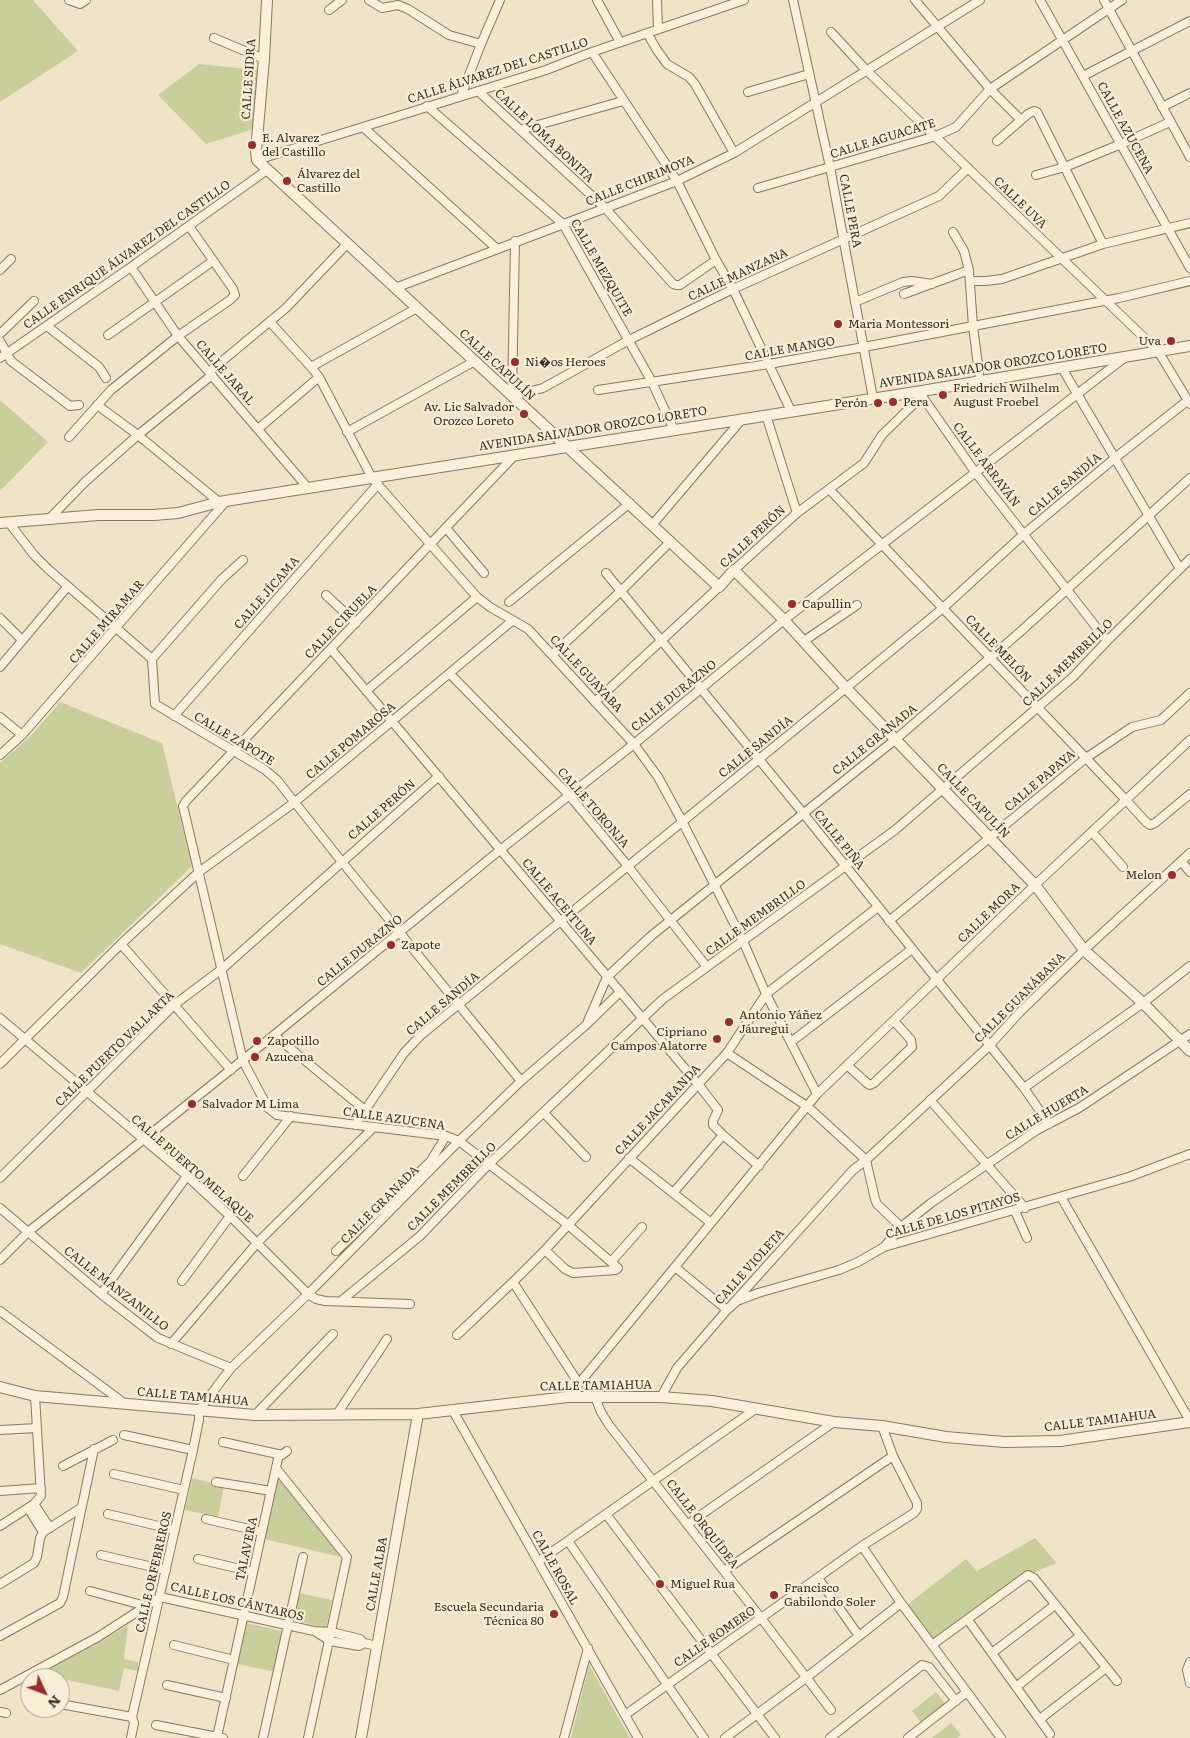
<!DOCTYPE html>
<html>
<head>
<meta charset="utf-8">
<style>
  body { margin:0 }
  #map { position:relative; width:1190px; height:1738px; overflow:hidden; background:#f0e4c8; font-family:Literata,serif }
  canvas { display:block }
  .north { position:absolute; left:20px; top:1668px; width:50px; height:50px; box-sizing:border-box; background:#f7eed8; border:1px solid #ada18e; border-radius:50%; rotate:133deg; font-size:14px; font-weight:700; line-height:20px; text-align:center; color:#3d2e20 }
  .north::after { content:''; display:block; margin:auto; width:18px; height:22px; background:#9e2a2b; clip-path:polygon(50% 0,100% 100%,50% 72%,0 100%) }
</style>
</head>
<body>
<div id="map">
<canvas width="1190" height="1738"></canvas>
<div class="north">N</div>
</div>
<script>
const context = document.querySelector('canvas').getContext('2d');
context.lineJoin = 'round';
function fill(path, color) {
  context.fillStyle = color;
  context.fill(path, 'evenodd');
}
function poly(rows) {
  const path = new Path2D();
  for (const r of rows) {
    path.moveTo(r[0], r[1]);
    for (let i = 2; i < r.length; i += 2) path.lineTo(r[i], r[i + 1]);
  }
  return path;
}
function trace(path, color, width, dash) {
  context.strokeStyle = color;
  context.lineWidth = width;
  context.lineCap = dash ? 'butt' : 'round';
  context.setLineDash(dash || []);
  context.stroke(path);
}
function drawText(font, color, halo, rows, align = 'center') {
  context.font = font + ' Literata,serif';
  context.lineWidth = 4.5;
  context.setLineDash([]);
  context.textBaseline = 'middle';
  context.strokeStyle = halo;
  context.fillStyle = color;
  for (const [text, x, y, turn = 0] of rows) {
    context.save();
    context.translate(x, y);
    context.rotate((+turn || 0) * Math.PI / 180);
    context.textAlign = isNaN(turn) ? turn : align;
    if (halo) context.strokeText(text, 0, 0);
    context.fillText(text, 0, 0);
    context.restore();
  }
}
fill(poly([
  [0,0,33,0,78,51,0,102],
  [199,64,259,70,254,129,206,144,158,95],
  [0,400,48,442,0,491],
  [60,702,162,743,192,866,81,973,0,944,0,763,32,735],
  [192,1478,224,1486,218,1517,185,1510],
  [279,1478,332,1541,341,1557,264,1539],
  [1035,1538,1057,1563,1028,1575,932,1645,907,1605,966,1559,977,1571],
  [299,1593,332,1600,326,1628,293,1620],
  [247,1623,285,1632,276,1672,237,1664],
  [128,1625,124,1659,138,1662,138,1671,124,1668,119,1691,44,1675,43,1671,93,1646],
  [589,1665,630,1738,571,1738],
  [936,1692,948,1707,924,1726,912,1711],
  [951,1723,961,1735,957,1738,932,1738]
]), '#c9cf9b');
const minor = poly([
  [69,0,80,4,86,0],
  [369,0,382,8,398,5,408,9,449,35,481,44],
  [597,0,620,42],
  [657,0,658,29],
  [793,0,830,167,873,398],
  [915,0,990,89,1021,120],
  [1040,0,1190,268],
  [1104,0,1190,157],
  [329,10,342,0],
  [831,32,866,70,1158,351,1190,404],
  [647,33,657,50,667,64,689,77,695,84,734,153],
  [214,38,264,59],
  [592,52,677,181,716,260,733,289,791,411],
  [1083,76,1190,21],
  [478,91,605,208,673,284,676,285,680,285,716,260],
  [748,92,809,74],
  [461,96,481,44,500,0],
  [427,106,563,224,652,382,674,430],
  [1162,107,1190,93],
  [363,127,496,248],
  [520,130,623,101],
  [997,141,1028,114,1034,111,1037,112,1103,244],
  [257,160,546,70,592,52,744,0],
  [1036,175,1065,167,1121,144,1170,122],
  [758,188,936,136,956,127,990,89,1122,0],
  [953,232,964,251,969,270,973,326,980,381],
  [515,241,512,396,543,388,629,340,733,289,939,196,968,168],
  [131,267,178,336,308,488],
  [0,270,11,259],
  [970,281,986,281,1002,279,1103,244,1190,223],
  [395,288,677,181,734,153,980,0],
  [904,294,969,270],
  [855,302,903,282,912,281,932,284],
  [270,322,311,367,319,377,372,478,477,597,490,607,528,629,634,744,658,777,682,821,743,941,766,994,817,1094],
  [47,326,99,367,106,378],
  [0,334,34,301],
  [108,335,213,261],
  [0,341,11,361,70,406,79,405],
  [0,358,131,267,267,170],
  [311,367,417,308],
  [1062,368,1180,569],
  [209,372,286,308,347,244],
  [598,390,769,364,864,347,1119,298,1190,281],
  [922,396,975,472,1107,641],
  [97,405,138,435,219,502],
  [766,415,797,513],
  [258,429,319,377],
  [347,432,475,361],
  [69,437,111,390,178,336,230,300,235,295,233,289,189,226],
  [515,455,186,801,183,806,243,1061,268,1108,277,1115,446,1136,459,1141,567,1224,618,1268,616,1270,573,1273,565,1269,545,1250],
  [829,489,1125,799,1146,822,1150,825,1155,823,1190,794],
  [49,519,85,482,138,435,212,375],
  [10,524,34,555,48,569,152,659],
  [653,524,743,418],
  [446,528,484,573],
  [243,560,222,579,152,659,155,704,264,769,277,780,342,862,521,1081],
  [734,570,797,513,864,463,882,435,922,396,922,393],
  [606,573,803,813,1024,1088,1049,1124],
  [326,595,356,623],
  [509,602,630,503],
  [0,618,22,640],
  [804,641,857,605],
  [331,649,698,1084,718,1110,713,1121,713,1125,723,1135,759,1166],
  [552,655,621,591,671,541],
  [0,667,68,586],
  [450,674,569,795,627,865,707,967],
  [366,691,477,597],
  [595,702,719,587],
  [174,716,378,484],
  [0,717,22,735],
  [0,755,22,735,227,500],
  [1092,832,1123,867],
  [1181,861,1190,872],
  [889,921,1086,758,1132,727,1161,720,1190,693],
  [121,944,231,1070],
  [0,1018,187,1176,230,1216,308,1294,316,1299,325,1301,410,1304],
  [588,1021,607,977,651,936,896,739,1020,632,1190,478],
  [274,1035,366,1111],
  [791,1042,912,949],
  [727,1053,808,1107,866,1160,875,1199,877,1204,901,1227],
  [0,1064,121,944,199,872,295,802,512,621],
  [847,1065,868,1084,870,1085,874,1083,912,1047,911,1040,894,1021],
  [1024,1088,1143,1003,1190,966],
  [930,1100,1025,1208],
  [544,1113,586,1157],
  [355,1125,404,1053,420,1036,846,688,943,608,1024,534,1115,458,1187,401],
  [629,1158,711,1223],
  [243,1176,291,1116],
  [0,1178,174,1005,222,969,439,776],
  [673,1193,723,1135],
  [1061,1197,1190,1421],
  [0,1208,101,1294,158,1338,231,1368],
  [1015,1211,1027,1238],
  [884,1247,901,1227,931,1203,1037,1130,1079,1108,1190,1034],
  [336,1251,430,1162,446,1136],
  [0,1260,28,1232,274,1035,500,850,634,744,784,620,1124,358],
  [611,1262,642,1227],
  [675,1267,727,1310,737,1301,758,1293,839,1270,858,1262,884,1247,1129,1177,1190,1154],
  [182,1281,230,1216],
  [513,1282,579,1384],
  [101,1294,187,1176],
  [341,1301,420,1236,489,1164,663,999,895,830,1073,677,1107,641,1190,559],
  [0,1311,124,1403],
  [457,1335,513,1282,545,1250,727,1053,766,994,878,907],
  [171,1344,257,1243,374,1127],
  [568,1397,817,1094,1035,885,1190,740],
  [595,1397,601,1412,609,1425,761,1618,831,1710],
  [661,1397,677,1368,727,1310,853,1170,866,1160,989,1046,1020,1012,1084,950,1190,853],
  [452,1409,638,1738],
  [337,1414,387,1339],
  [255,1415,333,1334],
  [0,1430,37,1428],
  [124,1435,193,1450],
  [223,1442,282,1455,287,1451],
  [63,1466,113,1440],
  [276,1468,347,1557,308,1738],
  [114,1474,184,1490],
  [216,1482,271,1491],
  [0,1491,41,1488],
  [34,1504,50,1528],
  [28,1508,43,1532],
  [108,1514,175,1530],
  [606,1514,775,1738],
  [206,1519,262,1532],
  [688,1524,834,1422],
  [0,1526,34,1504,41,1496,35,1396],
  [568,1541,704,1738],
  [862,1546,901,1603,1001,1738],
  [101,1555,166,1570],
  [198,1559,253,1572],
  [539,1561,757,1408],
  [724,1571,893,1456],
  [818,1578,859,1636],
  [0,1584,34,1563,37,1557,40,1538,43,1532,81,1508],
  [90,1591,146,1606],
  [968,1620,1050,1734],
  [316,1632,330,1641,359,1646,364,1643],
  [0,1636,60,1603,63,1597,94,1449],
  [174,1645,234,1660],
  [932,1645,1028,1575,1034,1578,1117,1681],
  [992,1653,1055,1605],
  [1190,1662,1187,1670,1190,1683],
  [167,1685,226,1698],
  [1016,1687,1080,1636],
  [0,1690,98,1637,160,1597,314,1631,332,1632,360,1639,364,1643,377,1646],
  [60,1704,132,1717],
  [0,1712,6,1713],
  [625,1715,862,1546,914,1513,917,1509,917,1503,893,1456,882,1426],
  [1040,1719,1106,1668],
  [156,1725,223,1738],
  [217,1737,279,1454],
  [131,1738,134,1723,132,1717,193,1450,199,1420,199,1410,231,1368,308,1294,459,1141,521,1081,586,1025,620,992],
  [263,1738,303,1557],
  [564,1738,588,1648],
  [725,1738,807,1677,901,1603],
  [830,1738,922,1665,929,1667,956,1701],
  [908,1738,967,1692]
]);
const tertiary = poly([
  [267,0,264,59,256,151,257,160,719,587,734,570,784,620,846,688,1035,885,1084,950,1143,1003,1190,1051],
  [0,523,98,515,154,515,178,513,219,502,922,391,1190,346],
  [0,1387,35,1396,255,1415,418,1414,568,1397,661,1397,712,1401,834,1422,882,1426,946,1437,1004,1442,1060,1441,1190,1422],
  [361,1738,418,1414]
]);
trace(minor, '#8d765c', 10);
trace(tertiary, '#8d765c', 12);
trace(minor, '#faf1dc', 8);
trace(tertiary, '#faf1dc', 10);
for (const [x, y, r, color] of [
  [252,145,5,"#9e2a2b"],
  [287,181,5,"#9e2a2b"],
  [838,324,5,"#9e2a2b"],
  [1171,341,5,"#9e2a2b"],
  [515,362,5,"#9e2a2b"],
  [943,395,5,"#9e2a2b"],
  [893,402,5,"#9e2a2b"],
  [878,403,5,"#9e2a2b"],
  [524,414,5,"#9e2a2b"],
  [792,604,5,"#9e2a2b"],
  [1172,875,5,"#9e2a2b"],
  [391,945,5,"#9e2a2b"],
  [729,1022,5,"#9e2a2b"],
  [717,1039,5,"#9e2a2b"],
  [257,1041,5,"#9e2a2b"],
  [255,1057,5,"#9e2a2b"],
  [192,1104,5,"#9e2a2b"],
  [660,1584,5,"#9e2a2b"],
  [774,1595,5,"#9e2a2b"],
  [554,1614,5,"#9e2a2b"]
]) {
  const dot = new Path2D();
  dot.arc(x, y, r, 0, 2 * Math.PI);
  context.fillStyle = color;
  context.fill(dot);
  trace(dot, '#f7eed8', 2);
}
drawText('12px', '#3d2e20', '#f7eed8', [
  ["CALLE ÁLVAREZ DEL CASTILLO",498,71,-18],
  ["CALLE SIDRA",249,79,-86],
  ["CALLE AZUCENA",1125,128,61],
  ["CALLE LOMA BONITA",544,136,43],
  ["CALLE AGUACATE",883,139,-17],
  ["CALLE CHIRIMOYA",640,181,-22],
  ["CALLE UVA",1020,203,44],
  ["CALLE PERA",850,211,79],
  ["CALLE ENRIQUE ÁLVAREZ DEL CASTILLO",127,255,-35],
  ["CALLE MEZQUITE",601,268,60],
  ["CALLE MANZANA",738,275,-25],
  ["CALLE MANGO",790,349,-10],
  ["CALLE CAPULÍN",497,365,43],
  ["AVENIDA SALVADOR OROZCO LORETO",993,366,-9],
  ["CALLE JARAL",225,373,49],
  ["AVENIDA SALVADOR OROZCO LORETO",593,429,-9],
  ["CALLE ARRAYÁN",986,465,53],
  ["CALLE SANDÍA",1065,485,-40],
  ["CALLE PERÓN",753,537,-43],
  ["CALLE JÍCAMA",267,593,-49],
  ["CALLE MIRAMAR",107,622,-49],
  ["CALLE CIRUELA",341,622,-46],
  ["CALLE MELÓN",998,649,46],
  ["CALLE MEMBRILLO",1068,663,-44],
  ["CALLE GUAYABA",586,674,47],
  ["CALLE DURAZNO",674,696,-39],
  ["CALLE ZAPOTE",234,739,31],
  ["CALLE GRANADA",875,740,-39],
  ["CALLE POMAROSA",351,741,-40],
  ["CALLE SANDÍA",756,747,-39],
  ["CALLE PAPAYA",1040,781,-40],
  ["CALLE CAPULÍN",973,801,46],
  ["CALLE TORONJA",593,808,49],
  ["CALLE PERÓN",382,810,-41],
  ["CALLE PIÑA",839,840,51],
  ["CALLE ACEITUNA",559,902,50],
  ["CALLE MORA",989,913,-44],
  ["CALLE MEMBRILLO",756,918,-36],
  ["CALLE DURAZNO",360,951,-39],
  ["CALLE GUANÁBANA",1020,998,-45],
  ["CALLE SANDÍA",443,1004,-40],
  ["CALLE PUERTO VALLARTA",115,1049,-44],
  ["CALLE JACARANDA",658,1110,-47],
  ["CALLE HUERTA",1047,1113,-31],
  ["CALLE AZUCENA",394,1119,8],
  ["CALLE PUERTO MELAQUE",192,1169,41],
  ["CALLE MEMBRILLO",452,1187,-45],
  ["CALLE GRANADA",380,1205,-45],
  ["CALLE DE LOS PITAYOS",953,1216,-16],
  ["CALLE VIOLETA",750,1267,-48],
  ["CALLE MANZANILLO",116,1289,38],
  ["CALLE TAMIAHUA",596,1386,-1],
  ["CALLE TAMIAHUA",193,1397,5],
  ["CALLE TAMIAHUA",1100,1421,-7],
  ["CALLE ORQUÍDEA",702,1524,52],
  ["TALAVERA",247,1549,-78],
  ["CALLE ROSAL",555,1568,61],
  ["CALLE ORFEBREROS",154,1572,-77],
  ["CALLE ALBA",377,1574,-80],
  ["CALLE LOS CÁNTAROS",237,1602,13],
  ["CALLE ROMERO",715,1637,-35]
]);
drawText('12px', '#3d2e20', '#f7eed8', [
  ["E. Alvarez",262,138],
  ["del Castillo",262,152],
  ["Álvarez del",297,174],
  ["Castillo",297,188],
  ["Maria Montessori",848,324],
  ["Uva",1161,341,"right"],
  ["Ni�os Heroes",525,362],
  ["Friedrich Wilhelm",953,388],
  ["August Froebel",953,402],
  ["Pera",903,402],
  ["Perón",868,403,"right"],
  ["Av. Lic Salvador",514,407,"right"],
  ["Orozco Loreto",514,421,"right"],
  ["Capullin",802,604],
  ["Melon",1162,875,"right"],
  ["Zapote",401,945],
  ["Antonio Yáñez",739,1015],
  ["Jáuregui",739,1029],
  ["Cipriano",707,1032,"right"],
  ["Campos Alatorre",707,1046,"right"],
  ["Zapotillo",267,1041],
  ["Azucena",265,1057],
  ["Salvador M Lima",202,1104],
  ["Miguel Rua",670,1584],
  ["Francisco",784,1588],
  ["Gabilondo Soler",784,1602],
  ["Escuela Secundaria",544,1607,"right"],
  ["Técnica 80",544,1621,"right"]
], 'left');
</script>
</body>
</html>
